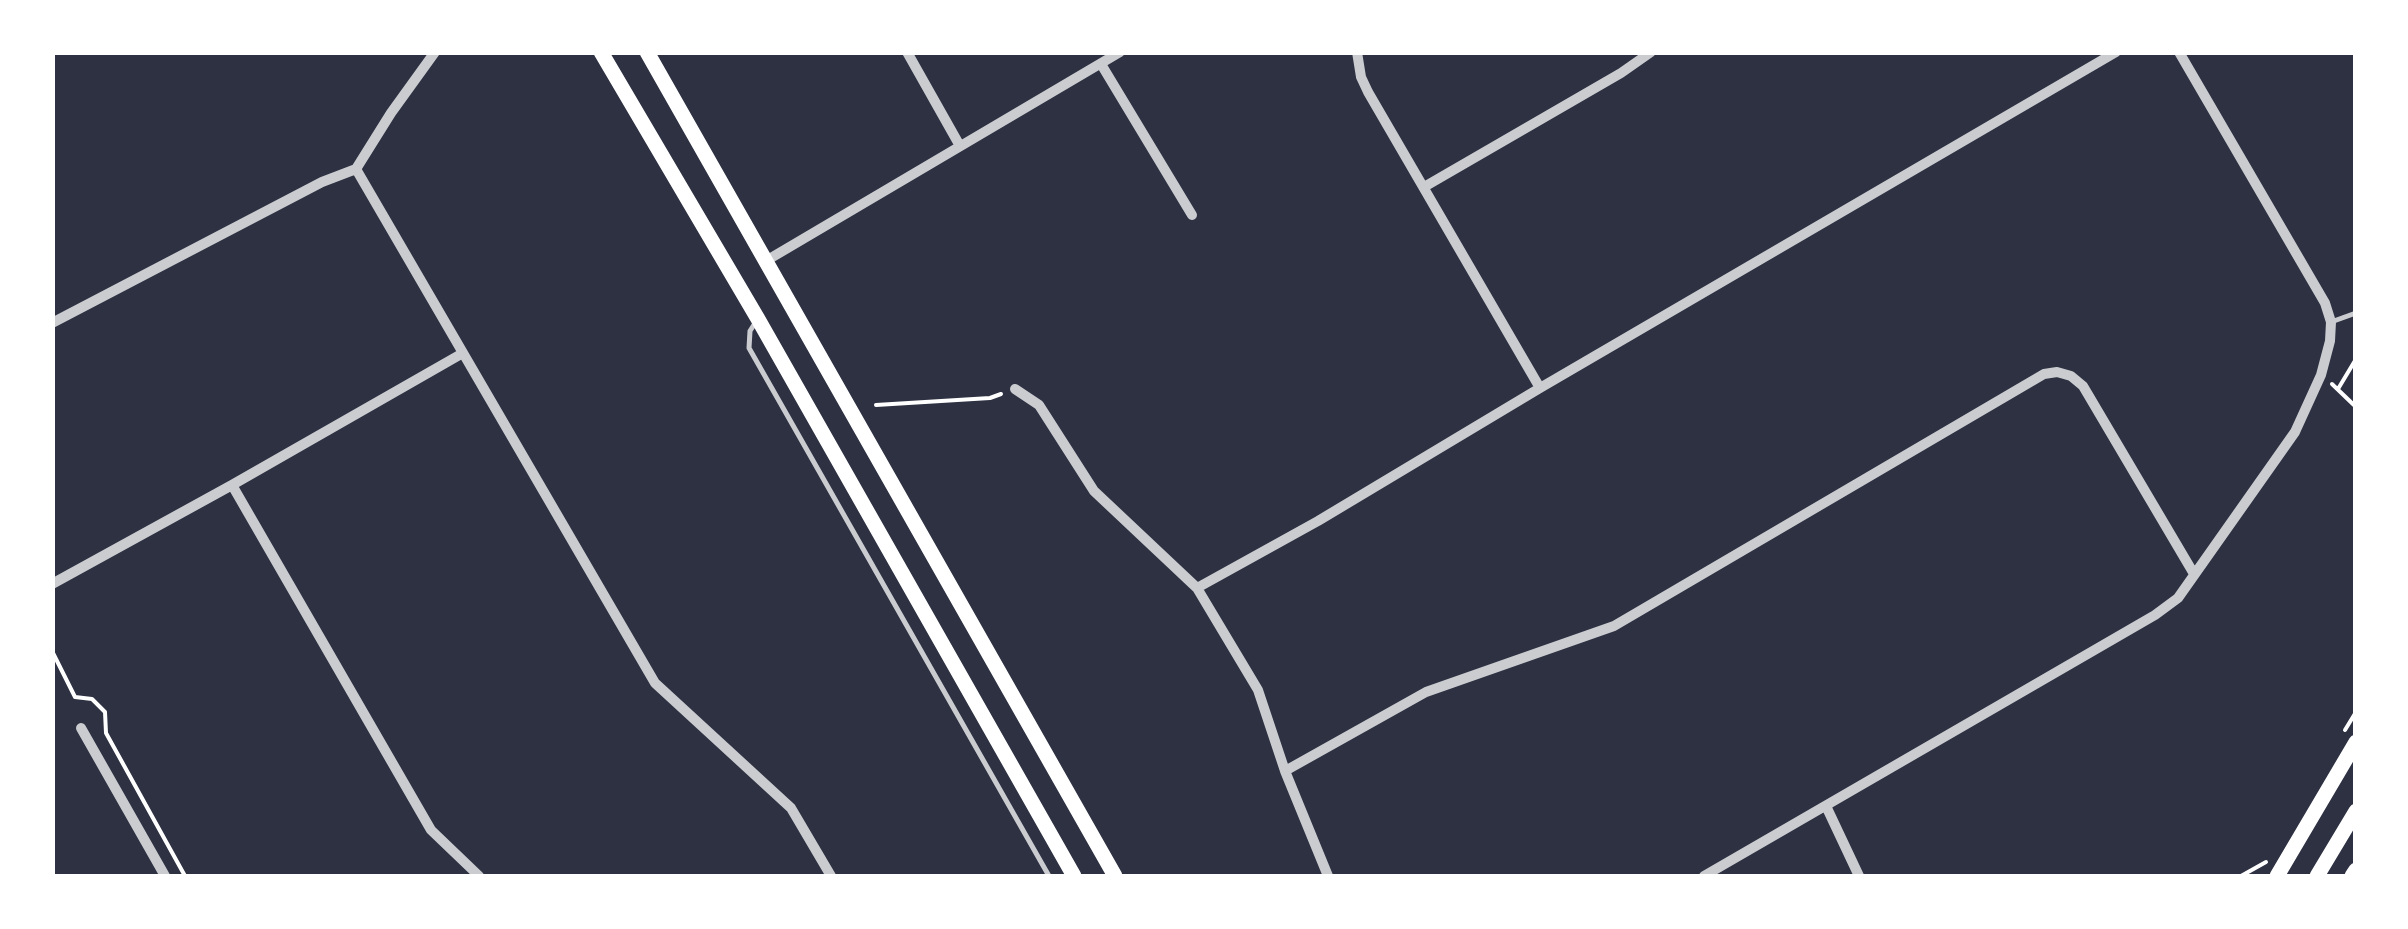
<!DOCTYPE html>
<html>
<head>
<meta charset="utf-8">
<style>
  body { margin:0 }
  #map { position:relative; width:2408px; height:929px; overflow:hidden; background:#2d3142; font-family:"Open Sans",sans-serif }
  canvas { display:block }
  .frame { position:absolute; inset:0; border:55px solid #fff; pointer-events:none }
</style>
</head>
<body>
<div id="map">
<canvas width="2408" height="929"></canvas>
<div class="frame"></div>
</div>
<script>
const context = document.querySelector('canvas').getContext('2d');
context.lineJoin = 'round';
function poly(rows) {
  const path = new Path2D();
  for (const r of rows) {
    path.moveTo(r[0], r[1]);
    for (let i = 2; i < r.length; i += 2) path.lineTo(r[i], r[i + 1]);
  }
  return path;
}
function trace(path, color, width, dash) {
  context.strokeStyle = color;
  context.lineWidth = width;
  context.lineCap = dash ? 'butt' : 'round';
  context.setLineDash(dash || []);
  context.stroke(path);
}
trace(poly([
  [2332,384,2356,407],
  [2338,389,2356,359],
  [876,405,990,398,1001,394],
  [52,651,75,697,92,699,105,712,106,733,185,876],
  [2345,730,2356,712],
  [2241,876,2266,862]
]), '#fff', 4);
trace(poly([
  [757,320,750,331,749,348,1049,876],
  [2331,322,2356,313]
]), '#caccd0', 5);
trace(poly([
  [907,52,960,146],
  [1357,52,1361,77,1368,92,1540,388],
  [1101,64,1192,215],
  [356,169,655,683,791,808,831,876],
  [1424,187,1621,73,1651,52],
  [764,262,1120,52],
  [52,323,322,182,356,169,391,113,435,52],
  [1015,389,1039,405,1094,491,1197,588,1258,690,1285,771,1328,876],
  [232,485,431,830,479,876],
  [52,584,232,485,463,353],
  [1197,588,1318,521,1540,388,2116,52],
  [81,728,165,876],
  [1285,771,1426,692,1614,626,2044,374,2057,372,2071,376,2083,386,2194,574],
  [1826,806,1859,876],
  [1704,876,2155,615,2178,598,2295,432,2321,375,2330,341,2331,322,2325,303,2179,52]
]), '#caccd0', 10);
trace(poly([
  [2277,876,2356,742],
  [2317,876,2356,811],
  [2352,876,2356,870]
]), '#fff', 15);
trace(poly([
  [601,52,758,319,1074,876],
  [647,52,1115,876]
]), '#fff', 15);
</script>
</body>
</html>
